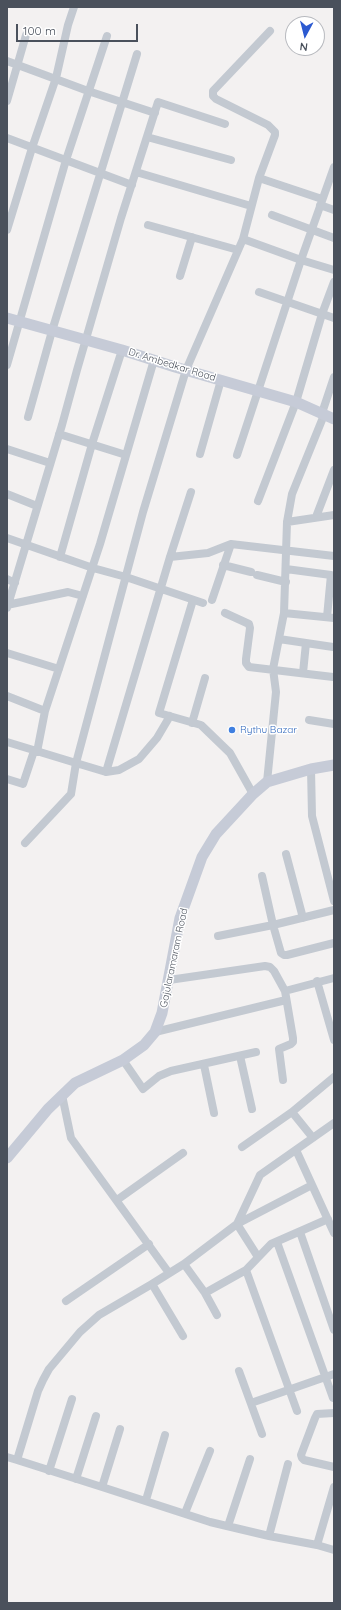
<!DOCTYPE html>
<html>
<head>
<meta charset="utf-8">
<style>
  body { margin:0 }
  #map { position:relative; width:341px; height:1610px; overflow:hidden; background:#f3f1f1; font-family:Quicksand,sans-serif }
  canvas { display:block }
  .frame { position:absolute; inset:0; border:8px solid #4a515c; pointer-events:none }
  .north { position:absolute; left:285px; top:16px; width:40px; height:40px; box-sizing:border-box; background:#fff; border:1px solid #b7b9be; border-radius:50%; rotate:187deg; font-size:11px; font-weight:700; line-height:16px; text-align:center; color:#4a515c }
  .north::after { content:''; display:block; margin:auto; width:14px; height:18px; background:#2c5ad1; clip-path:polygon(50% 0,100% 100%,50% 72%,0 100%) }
  .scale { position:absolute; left:16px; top:24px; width:122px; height:18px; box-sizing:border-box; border:2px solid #4a515c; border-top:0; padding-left:5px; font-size:12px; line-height:14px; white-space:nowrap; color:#4a515c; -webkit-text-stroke:3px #fff; paint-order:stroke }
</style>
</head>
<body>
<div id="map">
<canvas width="341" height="1610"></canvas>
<div class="frame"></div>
<div class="north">N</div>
<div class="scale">100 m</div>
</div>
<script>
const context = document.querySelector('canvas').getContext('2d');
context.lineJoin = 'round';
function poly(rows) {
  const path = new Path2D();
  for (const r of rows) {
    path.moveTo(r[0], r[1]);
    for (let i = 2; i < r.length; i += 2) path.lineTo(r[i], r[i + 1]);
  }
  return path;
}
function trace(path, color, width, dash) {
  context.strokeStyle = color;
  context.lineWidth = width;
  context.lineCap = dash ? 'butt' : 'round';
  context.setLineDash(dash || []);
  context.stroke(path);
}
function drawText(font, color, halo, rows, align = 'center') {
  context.font = font + ' Quicksand,sans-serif';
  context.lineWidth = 3;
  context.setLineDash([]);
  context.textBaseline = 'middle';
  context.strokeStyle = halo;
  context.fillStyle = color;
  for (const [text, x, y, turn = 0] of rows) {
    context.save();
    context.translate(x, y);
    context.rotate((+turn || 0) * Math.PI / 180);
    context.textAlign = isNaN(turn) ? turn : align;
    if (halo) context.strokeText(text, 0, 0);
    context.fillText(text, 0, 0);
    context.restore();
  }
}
trace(poly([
  [7,61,88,91,155,113],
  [7,101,26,35],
  [147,137,231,160],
  [7,138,132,185],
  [136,172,251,206],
  [259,178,322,199],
  [320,205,334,210],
  [272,215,334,238],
  [148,225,238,250],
  [7,230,32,148,56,78,68,25,74,7],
  [243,239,301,260,334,167],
  [180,276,192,237],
  [259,292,334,318],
  [7,365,66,160,107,36],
  [322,413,334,377],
  [28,417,52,331,137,54],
  [59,434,126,455],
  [7,449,50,463],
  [200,454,221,380],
  [237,455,301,260,334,270],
  [191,492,170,557,106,772,76,763,143,512,186,370,243,239,259,178,275,135,275,132,268,125,216,99,213,96,213,91,270,31],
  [7,494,37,506],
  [258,501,296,402,322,314,334,282],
  [316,517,334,470],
  [287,522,334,515],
  [7,538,93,568,126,577,203,603],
  [60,557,92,444,122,350],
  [170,557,208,553,231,544,334,556],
  [223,565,251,572],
  [286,569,331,575,327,617],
  [257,575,286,582],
  [7,579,15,583],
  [193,600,159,713,201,725,230,753,253,794],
  [212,600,231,544],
  [7,605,68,592,83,596],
  [7,608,62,425,77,370,121,218,158,102,225,124],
  [225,613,249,624,250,628,246,659,246,663,249,667,333,677],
  [284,613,334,618],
  [279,639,333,647],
  [7,653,59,669],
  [303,673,306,643],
  [7,696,45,711,37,752],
  [45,711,100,544,154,360],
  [309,720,334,724],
  [192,723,205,678],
  [7,742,76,763,71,794,25,843],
  [311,769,312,816,334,901],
  [106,772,119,770,139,759,157,738,170,716],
  [7,779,23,784,34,751],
  [267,782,276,692,273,669,284,613,287,522,292,494,324,415],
  [286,854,303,918],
  [262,876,273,925,281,953,284,955,287,955,334,943],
  [218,936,273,925,334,910],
  [169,980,265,966,270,967,274,971,285,991],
  [317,981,334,1040],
  [155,1032,286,1000],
  [240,1056,252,1109],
  [123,1060,143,1089,159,1076,171,1071,256,1052],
  [204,1065,214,1113],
  [283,1080,279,1049,291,1044,293,1042,293,1038,285,991,334,978],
  [62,1095,71,1138,169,1273],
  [292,1112,334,1077],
  [242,1147,292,1112,313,1138],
  [296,1150,334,1233],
  [117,1200,183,1153],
  [328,1219,271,1244,246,1270,205,1293,184,1264,237,1224,260,1175,334,1123],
  [300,1232,334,1330],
  [277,1242,333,1398],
  [258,1257,237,1224,312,1185],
  [246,1270,297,1411],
  [205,1293,217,1315],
  [66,1301,149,1244],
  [183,1336,152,1284,184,1264],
  [239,1371,262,1434],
  [251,1403,334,1374],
  [334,1413,317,1414,315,1418,301,1455,302,1458,304,1460,334,1467],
  [120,1429,102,1487,210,1522,269,1536,317,1545],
  [7,1457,17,1460],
  [49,1471,72,1399],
  [76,1479,96,1416],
  [102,1487,17,1460,38,1391,43,1380,49,1369,80,1332,99,1315,152,1284],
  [334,1487,317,1545,334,1550],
  [146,1500,165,1435],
  [185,1513,210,1451],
  [228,1526,250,1459],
  [269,1536,288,1464]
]), '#c3c9d1', 8);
trace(poly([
  [7,318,122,350,175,367,296,402,334,419],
  [7,1158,48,1109,75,1083,123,1060,144,1045,155,1032,162,1013,180,918,202,857,216,834,253,794,267,782,311,769,334,765]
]), '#c6cbd7', 11);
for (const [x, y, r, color] of [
  [232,730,4,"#3f7fe0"]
]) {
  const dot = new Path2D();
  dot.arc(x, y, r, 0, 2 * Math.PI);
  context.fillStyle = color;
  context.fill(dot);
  trace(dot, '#fff', 1.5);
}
drawText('10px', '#4a515c', '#fff', [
  ["Dr. Ambedkar Road",172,365,17],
  ["Gajularamaram Road",174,958,-78]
]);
drawText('10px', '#366cbe', '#fff', [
  ["Rythu Bazar",240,730]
], 'left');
</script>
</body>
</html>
